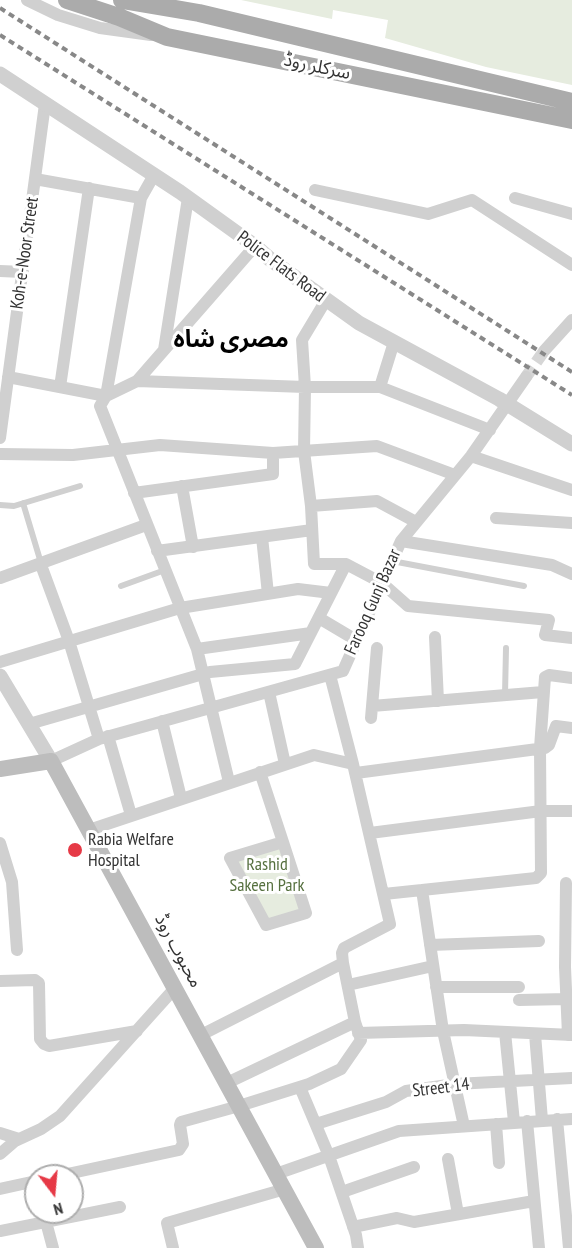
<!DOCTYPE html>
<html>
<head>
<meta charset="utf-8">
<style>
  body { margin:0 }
  #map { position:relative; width:572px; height:1248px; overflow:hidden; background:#fff; font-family:"PT Sans Narrow",sans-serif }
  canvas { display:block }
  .north { position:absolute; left:24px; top:1164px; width:60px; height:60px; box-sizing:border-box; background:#fff; border:2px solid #adadad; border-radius:50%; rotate:164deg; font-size:16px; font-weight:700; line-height:24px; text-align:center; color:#333 }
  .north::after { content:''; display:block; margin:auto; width:21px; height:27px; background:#e63946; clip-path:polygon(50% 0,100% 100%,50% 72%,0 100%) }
</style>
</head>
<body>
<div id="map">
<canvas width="572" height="1248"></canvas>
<div class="north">N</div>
</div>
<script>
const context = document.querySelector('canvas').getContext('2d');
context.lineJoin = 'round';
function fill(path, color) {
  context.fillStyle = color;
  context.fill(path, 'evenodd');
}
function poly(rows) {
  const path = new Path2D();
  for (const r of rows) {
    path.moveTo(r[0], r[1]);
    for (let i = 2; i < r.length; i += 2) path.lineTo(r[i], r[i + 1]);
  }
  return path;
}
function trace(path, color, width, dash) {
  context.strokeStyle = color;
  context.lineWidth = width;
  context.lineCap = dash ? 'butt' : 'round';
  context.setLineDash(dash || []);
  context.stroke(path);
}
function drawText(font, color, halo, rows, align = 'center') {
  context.font = font + ' "PT Sans Narrow","Noto Sans Arabic",sans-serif';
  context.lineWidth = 6;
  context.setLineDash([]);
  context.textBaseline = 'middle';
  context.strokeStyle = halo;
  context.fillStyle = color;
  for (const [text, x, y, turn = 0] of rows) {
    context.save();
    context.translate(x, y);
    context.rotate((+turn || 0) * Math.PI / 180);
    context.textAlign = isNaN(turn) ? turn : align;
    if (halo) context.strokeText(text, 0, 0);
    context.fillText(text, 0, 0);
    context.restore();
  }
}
fill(poly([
  [241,0,572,0,572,85,486,67,385,38,388,20,333,10,332,19],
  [283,842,306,913,266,925,230,858]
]), '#e6ecdf');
trace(poly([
  [526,377,544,351]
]), '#d6d6d6', 12, [12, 6]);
trace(poly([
  [23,503,41,563],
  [0,505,14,506,80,486],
  [392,561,524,586],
  [121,586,165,570],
  [505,695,506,648]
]), '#d0d0d0', 6);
trace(poly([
  [27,0,58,15,100,28,151,35],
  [154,175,141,198,106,396,100,406,197,649,229,782],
  [35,179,141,198],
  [315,190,428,214,472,200,572,265],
  [515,198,572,214],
  [0,271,23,272],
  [326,300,302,340,305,387,304,451,311,506,314,564,346,564,382,583,408,606,549,620,545,635,572,638],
  [164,350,188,198],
  [544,351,572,320],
  [8,377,106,396,137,381,305,387,380,387,490,430],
  [137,381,255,246],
  [60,387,89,188],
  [380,387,394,342],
  [0,438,45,104],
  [273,453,377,446,455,475],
  [0,454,73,455,160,445,273,453,273,474,134,493],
  [471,456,572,490],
  [182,486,193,547],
  [311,506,377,501,416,522],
  [496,518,572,523],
  [262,537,268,594],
  [401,541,552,565,572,574],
  [157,551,312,530],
  [41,565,69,641,99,739],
  [0,578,146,525],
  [319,618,356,640],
  [435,637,438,701],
  [197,649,311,633],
  [0,662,180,608,298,589,331,593],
  [269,692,285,764],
  [372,706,543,692],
  [371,718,377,648],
  [162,721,181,798],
  [29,724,210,672,295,664,346,564],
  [108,736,131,815],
  [51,761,99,739,343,671,401,541,471,456,526,377],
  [260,772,283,842,306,913,266,925,230,858,283,842],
  [356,773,545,748,549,745,556,726,572,728],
  [89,830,314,755,353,764],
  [370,833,541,811,572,811],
  [0,843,12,882,17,950],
  [566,883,565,967,568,1035],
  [422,890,443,1031,464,1126],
  [384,894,536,878,541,873,540,748,545,677,549,675,572,678],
  [430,945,539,941],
  [0,981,35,980,39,983,40,1039,44,1044,49,1046,137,1031],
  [348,985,433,966],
  [436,987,519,987],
  [519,1000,567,999],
  [505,1032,514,1122],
  [358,1033,464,1030,572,1035],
  [535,1034,542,1120],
  [201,1035,343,963,342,953,344,948,390,924,353,764,330,675],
  [227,1083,355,1022,343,963],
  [302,1092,329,1156,356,1235,358,1248],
  [557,1119,569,1248],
  [527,1121,539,1248],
  [316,1124,386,1102,406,1091,455,1084,572,1078],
  [496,1124,499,1163],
  [0,1133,19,1139],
  [0,1154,15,1141,41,1129,60,1116,175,988],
  [448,1159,458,1214],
  [276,1174,399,1131,572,1119],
  [58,1176,179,1150,183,1144,180,1125,181,1122,239,1106,309,1084,341,1069,361,1040,355,1022],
  [0,1189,36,1181],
  [342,1192,414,1167],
  [46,1222,53,1248],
  [353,1227,397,1218,414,1222,534,1201],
  [0,1231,120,1207],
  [173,1248,167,1223,285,1189]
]), '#d0d0d0', 12);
trace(poly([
  [0,74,180,192,255,246,271,260,359,323,499,399,572,444],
  [0,676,51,761]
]), '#d0d0d0', 15);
trace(poly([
  [0,769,51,761,316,1248]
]), '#bdbdbd', 16);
trace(poly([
  [67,0,119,17,167,37,572,120],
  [122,0,199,13,572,102]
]), '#ababab', 18);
trace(poly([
  [0,8,572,372],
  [0,35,572,395]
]), '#888', 4, [6, 4.5]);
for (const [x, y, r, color] of [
  [75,850,8,"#e63946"]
]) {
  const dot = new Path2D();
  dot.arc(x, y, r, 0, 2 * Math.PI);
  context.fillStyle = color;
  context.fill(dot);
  trace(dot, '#fff', 2);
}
drawText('18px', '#333', '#fff', [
  ["سرکلر روڈ",317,67,12],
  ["Koh-e-Noor Street",25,253,-82],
  ["Police Flats Road",281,267,37],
  ["Farooq Gunj Bazar",373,602,-66],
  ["محبوب روڈ",178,951,62],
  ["Street 14",441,1088,-7]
]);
drawText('18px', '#333', '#fff', [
  ["Rabia Welfare",88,840],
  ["Hospital",88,861]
], 'left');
drawText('18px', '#56703f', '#fff', [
  ["Rashid",267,865],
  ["Sakeen Park",267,886]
]);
drawText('bold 24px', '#000', '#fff', [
  ["مصری شاہ",231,340]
]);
</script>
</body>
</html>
